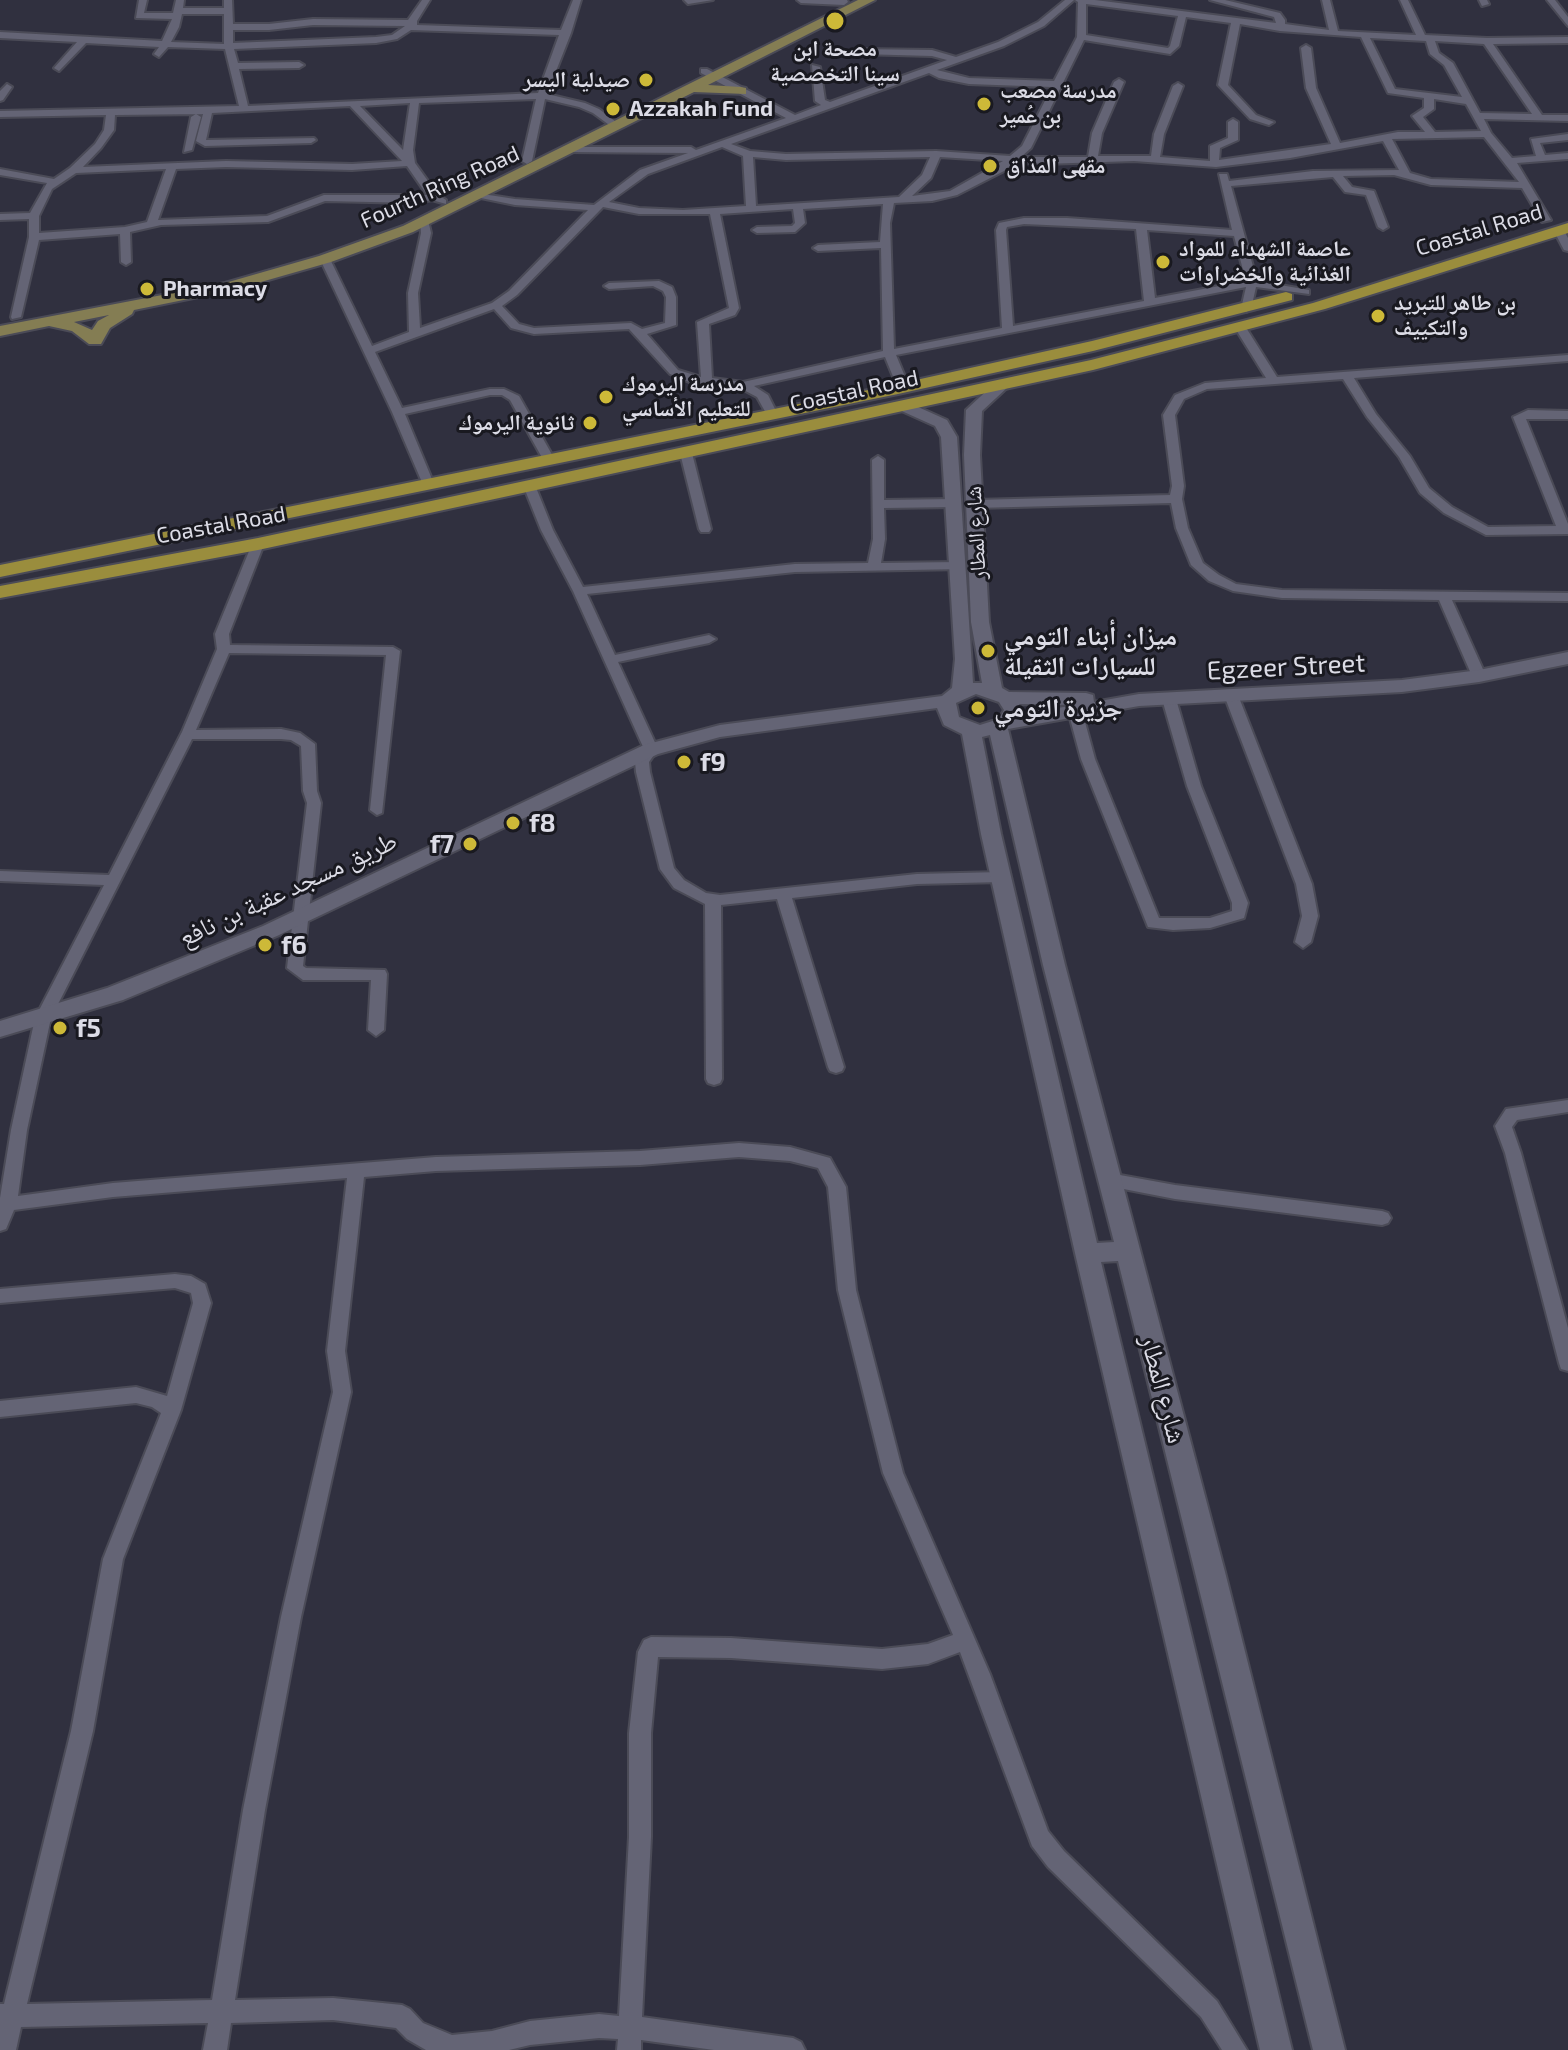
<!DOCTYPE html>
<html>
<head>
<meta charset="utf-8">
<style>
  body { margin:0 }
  canvas { display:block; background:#30303f }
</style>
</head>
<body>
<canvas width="1568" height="2050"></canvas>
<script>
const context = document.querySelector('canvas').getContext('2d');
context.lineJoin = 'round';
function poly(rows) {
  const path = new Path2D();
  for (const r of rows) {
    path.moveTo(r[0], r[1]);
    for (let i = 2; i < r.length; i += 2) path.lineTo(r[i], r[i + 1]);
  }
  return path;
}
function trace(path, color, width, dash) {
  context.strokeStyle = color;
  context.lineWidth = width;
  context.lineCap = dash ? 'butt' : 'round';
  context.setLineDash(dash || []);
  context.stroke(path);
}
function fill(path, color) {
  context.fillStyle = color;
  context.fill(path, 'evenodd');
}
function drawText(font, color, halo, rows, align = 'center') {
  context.font = font + ' "Exo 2","Noto Naskh Arabic",sans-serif';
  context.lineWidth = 6;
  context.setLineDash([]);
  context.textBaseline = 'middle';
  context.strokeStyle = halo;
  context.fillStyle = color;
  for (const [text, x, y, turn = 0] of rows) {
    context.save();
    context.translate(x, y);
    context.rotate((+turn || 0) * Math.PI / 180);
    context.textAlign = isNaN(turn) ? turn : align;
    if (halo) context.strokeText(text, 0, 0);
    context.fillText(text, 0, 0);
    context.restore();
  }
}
const street = poly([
  [139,0,147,0,144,13,173,13,176,0,184,0,183,8,224,8,224,0,232,0,233,24,269,24,313,19,408,20,422,0,430,0,417,21,417,25,561,30,573,0,581,0,571,33,547,94,585,103,599,109,620,125,612,127,593,113,579,107,545,99,532,161,527,164,522,161,536,99,419,103,413,150,415,163,438,195,446,200,446,204,432,200,415,203,325,201,268,222,161,225,130,232,131,262,126,265,121,262,120,234,39,240,21,317,12,319,11,317,29,237,29,219,0,220,0,214,30,213,47,183,0,175,0,169,54,179,70,168,95,144,104,130,106,115,0,117,0,111,239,106,225,49,168,47,159,57,154,54,159,47,86,43,59,71,54,68,77,42,0,38,0,32,162,41,172,19,136,18,139,0],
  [182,14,224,14,224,44,171,42,179,27,182,14],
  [313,25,405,26,392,35,376,37,233,43,233,30,269,30,313,25],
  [411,30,559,35,538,93,248,106,239,69,299,68,304,65,299,62,238,63,234,49,376,43,397,39,411,30],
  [410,103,403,150,360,106,410,103],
  [350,106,402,161,352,164,226,161,83,167,101,148,114,130,115,115,203,114,196,141,205,146,311,143,316,140,314,138,206,140,212,113,350,106],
  [407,166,427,195,324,195,267,216,158,220,176,169,226,167,352,170,407,166],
  [166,169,147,222,125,227,39,233,39,216,52,189,76,173,166,169],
  [684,0,713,0,688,4,684,0],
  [797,0,847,0,848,2,844,5,801,3,797,0],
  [1065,0,1074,0,1044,26,1004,46,937,70,969,78,1054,81,1077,37,1078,2,1075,0,1095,0,1276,23,1274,17,1210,0,1225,0,1280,13,1285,20,1285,24,1329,30,1322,0,1330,0,1338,31,1416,35,1400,0,1408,0,1425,35,1487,38,1568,37,1568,43,1493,44,1542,115,1568,115,1568,121,1484,119,1491,133,1512,158,1536,156,1531,139,1568,134,1568,140,1540,143,1545,155,1568,153,1568,159,1517,163,1551,220,1542,222,1522,188,1431,185,1394,175,1343,176,1352,187,1374,191,1388,227,1383,230,1378,227,1366,195,1345,192,1333,177,1231,186,1257,281,1309,290,1309,294,1256,287,1251,309,1246,312,1241,309,1246,287,896,355,906,379,904,389,898,392,892,389,894,379,885,357,754,386,768,395,777,413,771,416,767,415,757,397,740,388,689,382,670,374,629,329,534,334,511,328,494,309,375,352,402,408,490,389,504,389,519,396,555,460,553,463,545,463,510,400,502,395,490,395,405,414,434,484,428,488,424,487,392,412,320,259,321,257,330,259,372,346,409,332,408,293,421,233,420,220,428,220,431,233,418,293,420,328,492,303,509,291,588,210,515,205,476,197,476,193,515,199,594,205,640,170,688,153,569,152,564,149,566,147,691,147,696,150,786,118,701,73,701,69,707,69,795,115,821,105,815,101,812,65,820,67,825,100,830,102,947,60,932,56,860,54,855,51,857,49,932,50,956,57,998,42,1038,22,1065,0],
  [1086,4,1178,16,1170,46,1168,48,1086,35,1086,4],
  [1186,17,1231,23,1218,85,1250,119,1269,125,1274,122,1256,115,1228,85,1240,24,1280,31,1361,37,1388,93,1424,98,1424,108,1412,116,1425,132,1398,132,1340,143,1316,88,1311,48,1306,45,1301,48,1306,88,1331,144,1219,160,1220,148,1238,140,1238,122,1233,119,1228,122,1228,138,1210,146,1210,161,1160,157,1164,134,1183,86,1178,83,1173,86,1154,134,1151,156,1098,156,1102,133,1124,82,1119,79,1114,82,1092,133,1088,157,1021,157,1031,148,1084,40,1170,54,1179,46,1186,17],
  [1370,38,1426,41,1430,54,1444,65,1462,97,1395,89,1370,38],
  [1435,41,1484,44,1532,114,1480,113,1453,63,1439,53,1435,41],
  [929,73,939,78,969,84,1052,87,1022,146,1010,156,936,151,786,154,750,151,731,144,929,73],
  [1434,99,1466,104,1481,131,1435,132,1423,117,1434,109,1434,99],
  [1484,137,1519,182,1431,179,1410,173,1392,139,1484,137],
  [1383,141,1399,170,1313,171,1229,181,1227,174,1219,174,1232,230,1067,218,1024,218,999,223,996,230,1002,328,894,349,890,223,894,203,932,201,957,195,1004,171,1015,162,1043,164,1134,161,1216,167,1290,158,1383,141],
  [722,147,743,156,746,206,683,210,639,208,609,202,648,174,722,147],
  [753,157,786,160,930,157,922,175,899,197,756,206,753,157],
  [940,157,1003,161,950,191,912,196,931,178,940,157],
  [883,204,880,242,818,245,813,248,818,251,881,248,883,351,743,382,712,378,709,324,735,315,739,308,720,214,793,209,795,223,792,226,757,227,752,230,757,233,795,232,805,223,803,209,883,204],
  [603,207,639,214,710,214,729,308,697,322,701,377,678,370,647,334,676,325,676,297,672,287,659,281,609,283,604,286,609,289,653,286,663,291,666,297,665,323,642,329,631,323,534,328,519,324,502,306,517,295,603,207],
  [1024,224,1136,229,1144,301,1013,326,1006,230,1007,227,1024,224],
  [1147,230,1234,236,1246,281,1155,298,1147,230],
  [1479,0,1487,0,1489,4,1482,6,1479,0],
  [1547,0,1555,0,1568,17,1568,26,1547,0],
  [7,84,12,87,3,100,0,101,0,91,7,84],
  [196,114,201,117,192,150,184,152,191,117,196,114],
  [1559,228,1563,229,1568,238,1568,251,1564,250,1554,231,1559,228],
  [1237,326,1245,326,1277,377,1568,355,1568,361,1354,378,1376,414,1410,456,1429,488,1452,507,1488,527,1556,526,1513,417,1528,410,1568,411,1568,419,1526,419,1568,524,1568,534,1486,535,1444,513,1420,493,1399,457,1367,417,1343,379,1207,389,1184,399,1175,415,1184,486,1182,499,1188,528,1203,563,1219,575,1236,584,1282,590,1568,593,1568,601,1452,600,1486,676,1484,679,1474,679,1472,676,1439,600,1282,598,1233,591,1209,581,1191,565,1176,528,1171,503,975,508,969,504,975,500,1170,495,1172,486,1163,415,1175,395,1205,383,1266,378,1235,328,1237,326],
  [686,449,692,453,711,529,709,532,701,532,699,529,680,453,686,449],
  [878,456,884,460,884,500,955,499,961,503,955,507,884,508,885,539,881,563,959,562,964,563,964,569,795,572,587,594,615,655,709,635,716,639,709,643,618,662,658,749,649,762,650,772,674,868,684,880,706,893,720,895,917,874,1002,872,1009,877,1002,882,917,884,792,898,844,1067,842,1071,836,1073,830,1071,828,1067,777,899,721,905,722,1079,720,1083,714,1085,708,1083,706,1079,705,904,674,888,660,869,636,772,635,762,644,749,573,591,541,530,523,485,529,481,535,485,553,530,583,587,795,564,868,563,873,539,872,460,878,456],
  [258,540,264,544,229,634,230,645,393,647,400,651,382,813,377,815,370,810,386,655,229,653,196,730,281,729,300,733,315,744,317,791,321,803,303,966,306,968,385,970,387,974,384,1030,376,1036,368,1030,371,980,303,980,287,968,307,803,303,791,301,746,291,740,281,739,192,739,51,1018,27,1130,18,1196,113,1183,436,1157,640,1151,739,1143,790,1147,830,1158,846,1187,856,1290,903,1473,990,1674,1048,1831,1064,1851,1217,2001,1247,2050,1222,2050,1201,2017,1048,1867,1032,1846,960,1652,928,1664,882,1669,731,1658,658,1657,651,1733,651,1837,642,2017,793,2038,801,2042,805,2050,714,2050,641,2040,641,2050,617,2050,618,2039,599,2038,530,2045,509,2050,426,2050,407,2039,396,2028,333,2020,231,2023,227,2050,203,2050,208,2023,21,2027,16,2050,0,2050,0,2004,4,2004,71,1731,103,1559,161,1413,152,1407,136,1403,0,1417,0,1401,136,1387,167,1396,193,1303,191,1293,175,1288,0,1303,0,1289,175,1274,191,1276,205,1284,211,1303,181,1410,123,1559,93,1731,27,2004,212,2000,243,1810,281,1617,333,1392,327,1351,347,1178,113,1197,14,1210,6,1229,0,1231,0,1198,11,1130,35,1018,104,885,0,881,0,871,109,875,182,732,217,649,215,634,252,544,258,540],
  [739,1157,790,1161,818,1168,828,1187,838,1290,883,1473,953,1635,928,1644,882,1649,731,1638,651,1637,644,1640,638,1652,629,1733,629,1837,619,2016,599,2014,530,2021,492,2031,452,2035,423,2023,410,2009,402,2005,333,1998,235,2000,265,1810,301,1617,351,1392,345,1351,364,1177,436,1171,640,1165,739,1157],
  [1231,691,1238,695,1312,884,1318,916,1311,942,1303,948,1295,942,1302,916,1296,884,1224,695,1231,691],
  [1169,695,1176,699,1201,786,1248,903,1244,918,1210,928,1173,930,1148,927,1081,759,1068,711,1075,707,1082,711,1095,759,1159,918,1210,918,1232,911,1232,903,1187,786,1162,699,1169,695],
  [1568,1100,1568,1112,1517,1120,1512,1127,1521,1153,1568,1328,1568,1371,1561,1369,1559,1363,1505,1153,1495,1126,1506,1109,1568,1100],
  [1109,1173,1175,1185,1382,1211,1388,1213,1391,1218,1388,1223,1382,1225,1175,1199,1103,1185,1100,1180,1103,1175,1109,1173]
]);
const secondary = poly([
  [1001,381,1009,386,982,411,980,455,989,622,1002,688,1009,692,1086,693,1093,695,1094,702,1139,694,1402,680,1479,670,1568,652,1568,664,1479,682,1402,692,1139,706,1008,729,1065,965,1225,1572,1345,2050,1313,2050,1118,1261,1101,1262,1292,2050,1260,2050,1075,1253,981,834,962,734,944,725,937,708,720,737,658,754,277,936,123,1000,0,1037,0,1021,107,988,263,926,644,745,720,725,942,696,952,688,955,659,941,437,935,426,895,408,895,402,907,402,947,420,957,437,973,683,982,683,971,622,964,455,966,410,995,383,1001,381],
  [976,694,999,702,1004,710,999,719,980,725,959,717,956,703,976,694],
  [1019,704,1076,705,1020,714,1022,710,1019,704],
  [990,735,1043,965,1114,1242,1097,1243,1001,834,982,737,990,735]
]);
const primary = poly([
  [858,0,875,0,708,85,741,87,746,88,746,94,694,92,413,232,331,262,233,290,134,310,132,314,110,328,101,344,89,344,72,331,49,326,0,336,0,326,225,283,319,256,403,226,858,0],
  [109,315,98,321,92,330,74,322,109,315]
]);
const highway = poly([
  [1568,223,1568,233,1325,309,1093,370,258,550,0,598,0,586,258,538,1091,360,1313,303,1568,223],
  [1286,292,1292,294,1292,300,1093,351,898,394,0,577,0,565,898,384,1092,341,1286,292]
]);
trace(street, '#4b4b57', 4);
trace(secondary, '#4b4b57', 4);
trace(primary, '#4b4b57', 4);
trace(highway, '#4b4b57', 4);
fill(street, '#646475');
fill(secondary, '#646475');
fill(primary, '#847d53');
fill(highway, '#9a8d3d');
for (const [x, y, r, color] of [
  [835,21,10,"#cdb938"],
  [646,80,8,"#cdb938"],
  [984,104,8,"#cdb938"],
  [613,109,8,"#cdb938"],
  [990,166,8,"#cdb938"],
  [1163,262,8,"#cdb938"],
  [147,289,8,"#cdb938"],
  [1378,316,8,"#cdb938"],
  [606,397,8,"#cdb938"],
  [590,423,8,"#cdb938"],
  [988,651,8,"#cdb938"],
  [978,708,8,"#cdb938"],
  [684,762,8,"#cdb938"],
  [513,823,8,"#cdb938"],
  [470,844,8,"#cdb938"],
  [265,945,8,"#cdb938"],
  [60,1028,8,"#cdb938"]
]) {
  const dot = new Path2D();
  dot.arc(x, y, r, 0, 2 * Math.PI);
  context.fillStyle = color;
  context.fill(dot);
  trace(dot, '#191920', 3);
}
drawText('bold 22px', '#dcdce6', '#191920', [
  ["مصحة ابن",835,49,"center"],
  ["سينا التخصصية",835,74,"center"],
  ["صيدلية اليسر",630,80,"right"],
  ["مدرسة مصعب",1000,91],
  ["بن عُمير",1000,116],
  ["Azzakah Fund",629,109],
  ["مقهى المذاق",1006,166],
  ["عاصمة الشهداء للمواد",1179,249],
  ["الغذائية والخضراوات",1179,274],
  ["Pharmacy",163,289],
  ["بن طاهر للتبريد",1394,303],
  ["والتكييف",1394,328],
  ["مدرسة اليرموك",622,384],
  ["للتعليم الأساسي",622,409],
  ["ثانوية اليرموك",574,423,"right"]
], 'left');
drawText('22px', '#dcdce6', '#191920', [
  ["Fourth Ring Road",440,187,-24],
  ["Coastal Road",1479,230,-17],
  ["Coastal Road",854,391,-12],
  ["Coastal Road",221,525,-10],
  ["شارع المطار",976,533,-93]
]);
drawText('bold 26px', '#dcdce6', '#191920', [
  ["ميزان أبناء التومي",1004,636],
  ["للسيارات الثقيلة",1004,666],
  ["جزيرة التومي",994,708],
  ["f9",700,762],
  ["f8",529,823],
  ["f7",454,844,"right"],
  ["f6",281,945],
  ["f5",76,1028]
], 'left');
drawText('26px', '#dcdce6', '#191920', [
  ["Egzeer Street",1286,667,-3],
  ["طريق مسجد عقبة بن نافع",288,889,-25],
  ["شارع المطار",1163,1389,75]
]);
</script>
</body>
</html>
